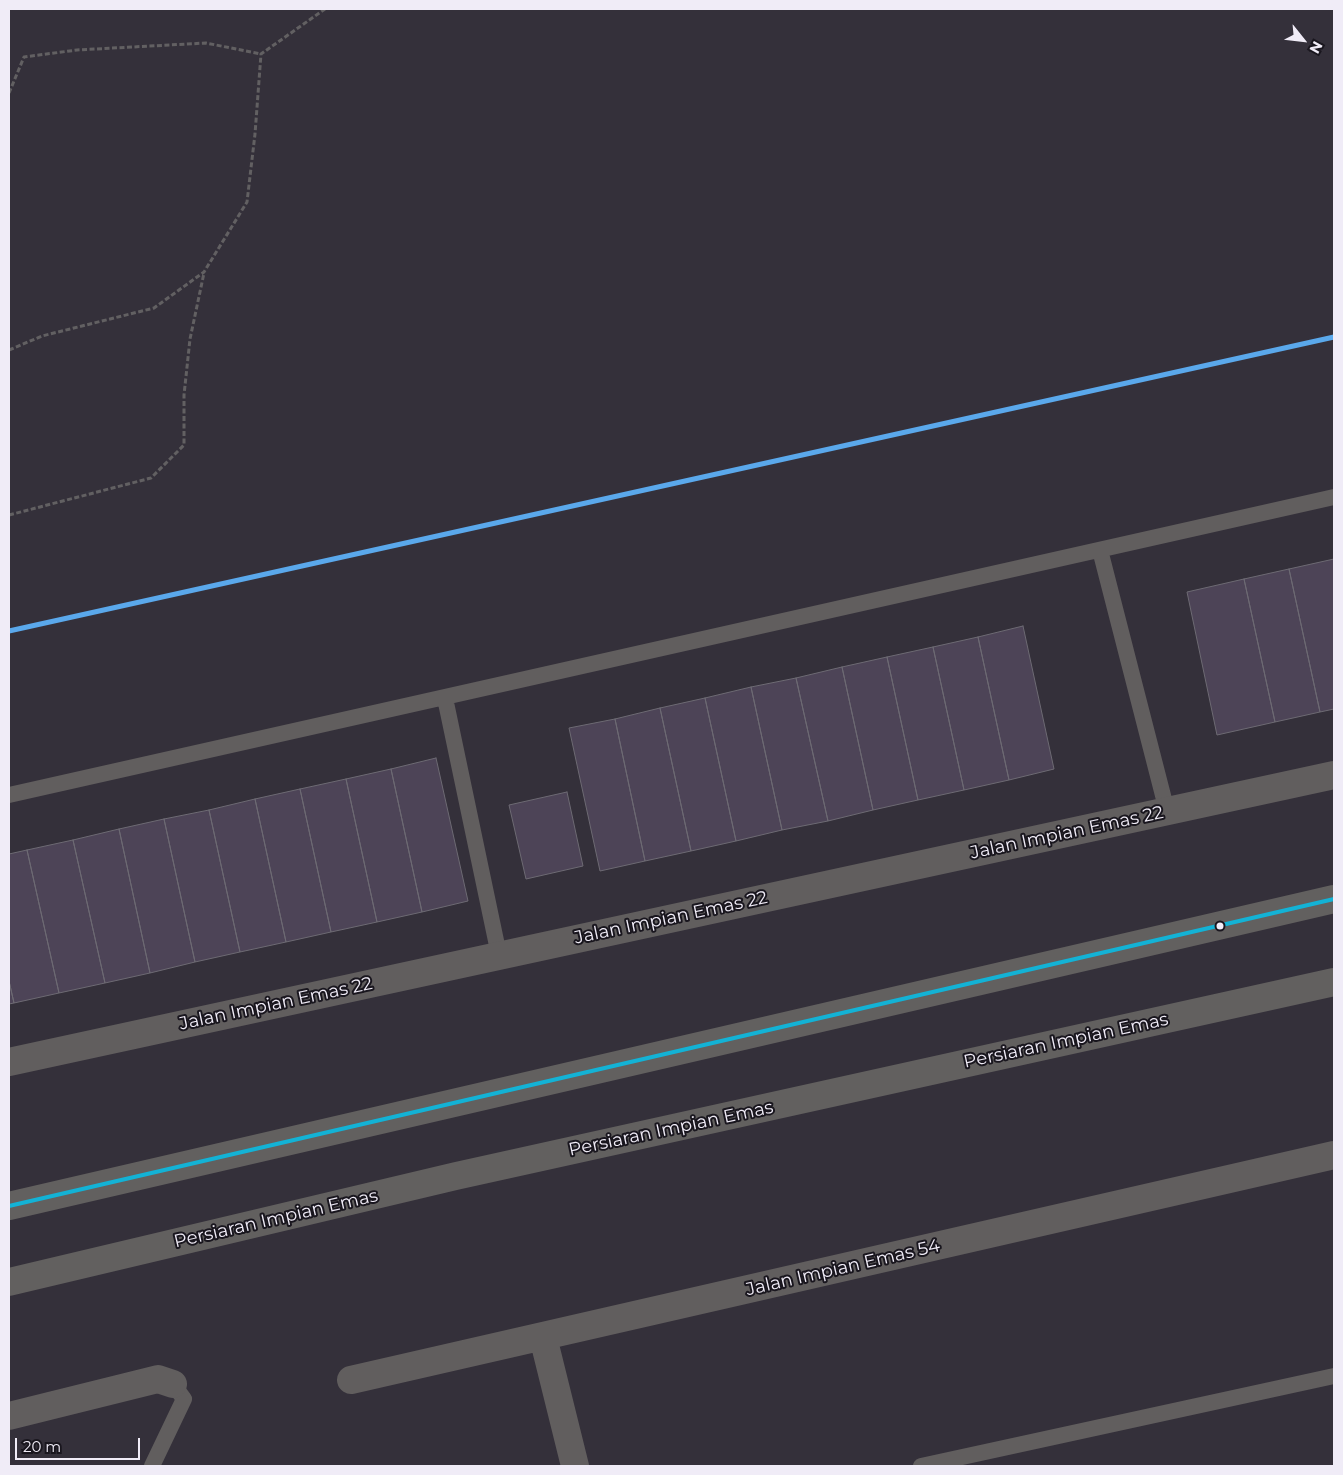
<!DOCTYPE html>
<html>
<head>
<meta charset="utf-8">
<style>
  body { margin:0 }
  #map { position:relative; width:1343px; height:1475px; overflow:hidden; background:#34303a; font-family:Montserrat,sans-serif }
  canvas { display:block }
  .frame { position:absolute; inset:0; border:10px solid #f0ecf7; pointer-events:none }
  .north { position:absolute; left:1278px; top:15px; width:50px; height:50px; -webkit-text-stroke:4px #19161e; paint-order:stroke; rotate:119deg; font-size:14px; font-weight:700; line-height:20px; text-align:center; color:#f0ecf7 }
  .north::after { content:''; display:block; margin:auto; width:18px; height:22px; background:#f0ecf7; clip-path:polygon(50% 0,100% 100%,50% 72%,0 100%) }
  .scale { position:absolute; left:15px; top:1438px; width:125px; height:22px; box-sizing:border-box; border:2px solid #f0ecf7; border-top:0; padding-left:6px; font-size:15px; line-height:18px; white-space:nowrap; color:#f0ecf7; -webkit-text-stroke:4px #19161e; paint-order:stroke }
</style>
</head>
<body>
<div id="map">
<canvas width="1343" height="1475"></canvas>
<div class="frame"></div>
<div class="north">N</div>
<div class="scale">20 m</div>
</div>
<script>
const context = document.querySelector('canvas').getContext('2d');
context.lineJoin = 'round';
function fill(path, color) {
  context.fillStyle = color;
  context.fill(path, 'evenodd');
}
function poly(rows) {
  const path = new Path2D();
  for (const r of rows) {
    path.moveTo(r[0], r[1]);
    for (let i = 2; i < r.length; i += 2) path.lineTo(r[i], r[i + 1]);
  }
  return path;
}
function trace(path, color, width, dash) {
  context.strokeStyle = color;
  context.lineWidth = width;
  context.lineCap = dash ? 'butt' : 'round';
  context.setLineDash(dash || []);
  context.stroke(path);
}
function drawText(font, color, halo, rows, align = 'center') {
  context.font = font + ' Montserrat,sans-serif';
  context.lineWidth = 4;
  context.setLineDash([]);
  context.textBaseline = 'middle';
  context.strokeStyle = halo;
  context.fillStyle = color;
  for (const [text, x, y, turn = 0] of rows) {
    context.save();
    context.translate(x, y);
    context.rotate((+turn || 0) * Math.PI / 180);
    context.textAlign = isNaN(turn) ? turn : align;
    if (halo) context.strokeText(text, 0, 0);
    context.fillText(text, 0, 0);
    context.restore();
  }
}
const building = poly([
  [1334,559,1334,709,1320,712,1289,569,1334,559],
  [1289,569,1320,712,1275,722,1244,579,1289,569],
  [1244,579,1275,722,1217,735,1187,592,1244,579],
  [1023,626,1054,769,1009,780,978,637,1023,626],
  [978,637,1009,780,964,790,933,647,978,637],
  [933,647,964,790,918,800,887,657,933,647],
  [887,657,918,800,873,810,842,667,887,657],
  [842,667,873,810,828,821,796,678,842,667],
  [796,678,828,821,782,830,751,687,796,678],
  [751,687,782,830,736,841,705,698,751,687],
  [705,698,736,841,691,851,660,708,705,698],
  [660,708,691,851,645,861,615,719,660,708],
  [615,719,645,861,600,871,569,728,615,719],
  [436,758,468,901,422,912,391,769,436,758],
  [391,769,422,912,377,922,346,779,391,769],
  [346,779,377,922,331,932,300,789,346,779],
  [300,789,331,932,286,942,255,799,300,789],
  [567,792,583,866,526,879,509,805,567,792],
  [255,799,286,942,240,952,209,810,255,799],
  [209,810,240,952,195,962,164,819,209,810],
  [164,819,195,962,150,973,119,829,164,819],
  [119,829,150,973,105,983,73,840,119,829],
  [73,840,105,983,59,993,27,850,73,840],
  [27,850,59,993,14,1003,9,981,9,854,27,850],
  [9,981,14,1003,9,1004,9,981]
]);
fill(building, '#4d4457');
trace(building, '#6d6a73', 1);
trace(poly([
  [9,93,24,57,77,50,206,43,261,54],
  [9,350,42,336,154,308,204,272,247,202,255,134,261,54,325,9],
  [9,515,151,478,184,445,184,395,190,339,204,273]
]), '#626062', 3, [5, 2.5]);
trace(poly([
  [1100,550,1167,811],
  [445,698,499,955],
  [9,795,1334,497],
  [152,1466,184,1399,173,1384],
  [921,1466,1334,1376]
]), '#615e5e', 16);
trace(poly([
  [9,1062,1334,775],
  [543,1337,575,1466],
  [351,1380,1334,1155],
  [9,1416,158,1379,173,1384]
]), '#615e5e', 28);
trace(poly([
  [9,1206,1334,899],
  [9,1282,456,1176,1334,982]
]), '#62605f', 28);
trace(poly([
  [9,1206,1334,899]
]), '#13b2d5', 4);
trace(poly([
  [9,631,1334,337]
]), '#5aa8eb', 5);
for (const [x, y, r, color] of [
  [1220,926,4.5,"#f0ecf7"]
]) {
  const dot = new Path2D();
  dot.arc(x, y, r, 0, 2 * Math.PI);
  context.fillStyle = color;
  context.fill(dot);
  trace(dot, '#19161e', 2);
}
drawText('18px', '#f0ecf7', '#19161e', [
  ["Jalan Impian Emas 22",1067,833,-12],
  ["Jalan Impian Emas 22",671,918,-12],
  ["Jalan Impian Emas 22",276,1004,-12],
  ["Persiaran Impian Emas",1066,1041,-12],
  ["Persiaran Impian Emas",671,1129,-12],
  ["Persiaran Impian Emas",276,1219,-13],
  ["Jalan Impian Emas 54",843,1268,-13]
]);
</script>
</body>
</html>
